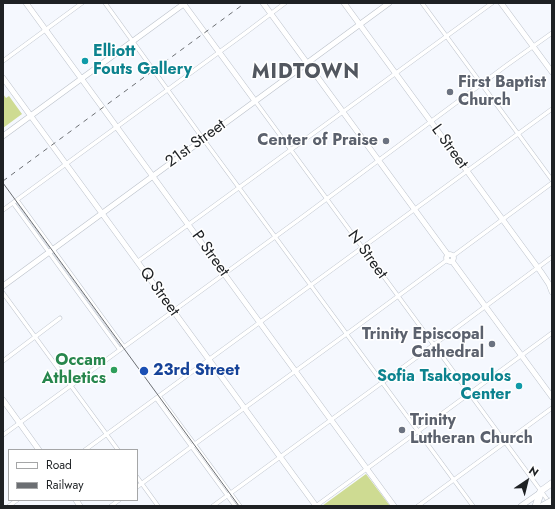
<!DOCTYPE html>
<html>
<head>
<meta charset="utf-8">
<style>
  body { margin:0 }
  #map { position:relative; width:555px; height:509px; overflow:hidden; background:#f5f8fe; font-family:Jost,sans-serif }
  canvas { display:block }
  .frame { position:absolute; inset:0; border:4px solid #1e2124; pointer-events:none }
  .legend { position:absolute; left:8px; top:449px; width:130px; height:52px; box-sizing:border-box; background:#fff; border:1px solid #a5a6a7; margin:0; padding:5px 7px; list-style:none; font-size:12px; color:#1e2124 }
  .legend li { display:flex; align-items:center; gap:8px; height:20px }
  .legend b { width:20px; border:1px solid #a5a6a7 }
  .north { position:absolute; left:507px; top:461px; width:40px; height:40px; -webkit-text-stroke:3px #fff; paint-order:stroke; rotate:35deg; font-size:11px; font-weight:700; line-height:16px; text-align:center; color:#1e2124 }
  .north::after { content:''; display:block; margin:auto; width:14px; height:18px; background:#1e2124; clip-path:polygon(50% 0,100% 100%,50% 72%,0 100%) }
</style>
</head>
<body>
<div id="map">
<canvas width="555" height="509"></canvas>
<div class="frame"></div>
<ul class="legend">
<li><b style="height:5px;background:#fff"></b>Road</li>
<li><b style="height:5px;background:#6b6e72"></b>Railway</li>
</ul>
<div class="north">N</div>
</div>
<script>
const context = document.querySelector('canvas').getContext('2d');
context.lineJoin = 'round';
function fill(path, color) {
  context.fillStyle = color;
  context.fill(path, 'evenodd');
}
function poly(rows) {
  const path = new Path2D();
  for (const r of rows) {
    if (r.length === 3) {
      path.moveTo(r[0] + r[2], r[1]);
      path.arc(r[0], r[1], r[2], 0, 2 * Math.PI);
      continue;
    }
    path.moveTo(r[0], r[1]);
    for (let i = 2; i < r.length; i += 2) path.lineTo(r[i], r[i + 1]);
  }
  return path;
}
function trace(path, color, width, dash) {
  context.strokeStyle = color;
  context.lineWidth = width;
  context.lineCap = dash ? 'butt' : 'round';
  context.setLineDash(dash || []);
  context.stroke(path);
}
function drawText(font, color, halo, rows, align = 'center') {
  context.font = font + ' Jost,sans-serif';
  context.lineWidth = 3;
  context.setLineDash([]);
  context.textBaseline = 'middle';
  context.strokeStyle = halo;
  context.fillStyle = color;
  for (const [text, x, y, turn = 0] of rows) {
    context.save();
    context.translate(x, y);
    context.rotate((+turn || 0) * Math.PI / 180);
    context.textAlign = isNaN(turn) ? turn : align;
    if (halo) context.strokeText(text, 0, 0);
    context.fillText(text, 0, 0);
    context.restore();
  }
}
fill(poly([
  [3,94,6,98,9,96,22,114,3,128],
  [366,474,390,506,322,506]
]), '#cedb92');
const street = poly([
  [105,3,201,136,473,506],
  [422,3,552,180],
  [3,61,82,3],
  [255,101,552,506],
  [17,200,124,347],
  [13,203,120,350],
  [3,210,244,34,285,3],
  [453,256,552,183],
  [137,262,492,3],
  [3,293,118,450],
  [3,361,60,318],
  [159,396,240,506],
  [156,398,235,506],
  [3,435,301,218,507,65,552,33],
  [85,450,552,109],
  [137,477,158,506],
  [137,487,199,441,352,330,447,260],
  [9,506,17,500],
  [111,506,119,500],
  [213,506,428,349,552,257],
  [316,506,552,333],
  [418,506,552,408]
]);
const secondary = poly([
  [26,3,394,506],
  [183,3,255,101],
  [263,3,448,255],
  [344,3,541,272,549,284,552,292],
  [501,3,552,72],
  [3,78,316,506],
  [3,136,185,3],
  [450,258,3.5],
  [452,261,552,397],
  [3,286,389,3],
  [3,400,39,450],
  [76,500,80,506],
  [521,506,541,492]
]);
const primary = poly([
  [541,491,552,483]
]);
const highway = poly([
  [536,506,541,491]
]);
trace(street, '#bbc1ca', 4.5);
trace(secondary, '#bbc1ca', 6);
trace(primary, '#bbc1ca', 7);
trace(highway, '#bbc1ca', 8);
trace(street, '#fff', 3.5);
trace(secondary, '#fff', 5);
trace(primary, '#fff', 6);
trace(highway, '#fff', 7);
trace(poly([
  [3,183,239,506]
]), '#6b6e72', 1);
trace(poly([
  [3,181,245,3]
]), '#6b6e72', 1, [5, 5]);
const highwayBridge = poly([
  [543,506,552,501]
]);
trace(highwayBridge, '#bbc1ca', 8, []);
trace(highwayBridge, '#fff', 7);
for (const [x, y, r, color] of [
  [85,61,4,"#0f9aa8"],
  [450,92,4,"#6b7280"],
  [386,141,4,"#6b7280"],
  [492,344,4,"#6b7280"],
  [114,370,4,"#2e9e5b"],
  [144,371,5,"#1a4fb4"],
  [519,386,4,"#0f9aa8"],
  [402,430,4,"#6b7280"]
]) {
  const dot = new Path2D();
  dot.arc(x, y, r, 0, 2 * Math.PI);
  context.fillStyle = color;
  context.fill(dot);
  trace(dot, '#fff', 1.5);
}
drawText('bold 16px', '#0d838f', '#fff', [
  ["Elliott",93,52],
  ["Fouts Gallery",93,70],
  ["Sofia Tsakopoulos",511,377,"right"],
  ["Center",511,395,"right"]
], 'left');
drawText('bold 16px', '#5b616d', '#fff', [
  ["First Baptist",458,83],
  ["Church",458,101],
  ["Center of Praise",378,141,"right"],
  ["Trinity Episcopal",484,335,"right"],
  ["Cathedral",484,353,"right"],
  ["Trinity",410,421],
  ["Lutheran Church",410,439]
], 'left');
drawText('16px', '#1e2124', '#fff', [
  ["21st Street",196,144,-36],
  ["L Street",449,147,54],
  ["P Street",210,254,54],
  ["N Street",367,255,54],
  ["Q Street",159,292,54]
]);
drawText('bold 16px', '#27864d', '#fff', [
  ["Occam",106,361],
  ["Athletics",106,379]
], 'right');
drawText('bold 16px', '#164399', '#fff', [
  ["23rd Street",153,371]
], 'left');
context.letterSpacing = '1px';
drawText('bold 20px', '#52575f', '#fff', [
  ["MIDTOWN",306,73]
]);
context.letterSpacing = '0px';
</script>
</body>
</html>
